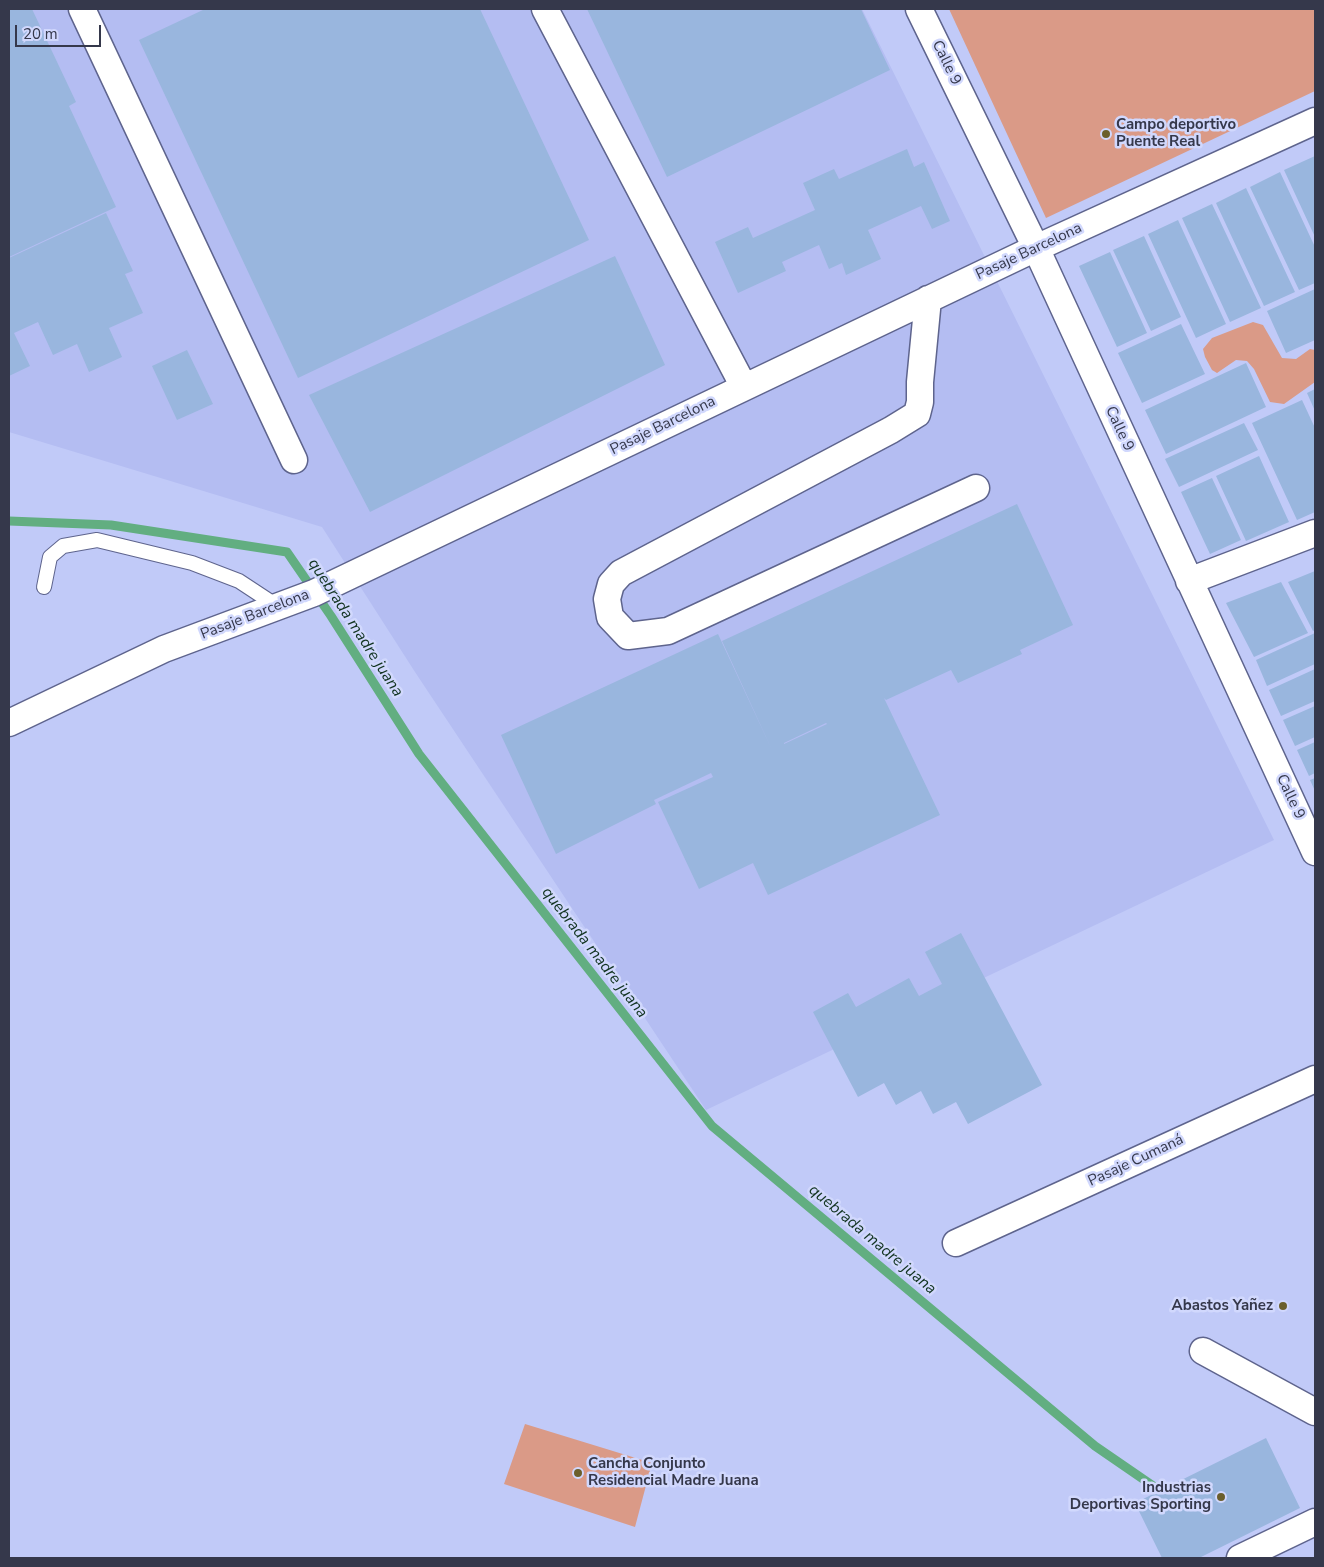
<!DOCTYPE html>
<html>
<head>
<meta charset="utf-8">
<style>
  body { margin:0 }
  #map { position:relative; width:1324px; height:1567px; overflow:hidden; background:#c1caf8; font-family:"Nunito Sans",sans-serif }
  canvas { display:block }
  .frame { position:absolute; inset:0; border:10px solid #35384b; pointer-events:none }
  .scale { position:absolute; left:15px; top:25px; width:86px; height:22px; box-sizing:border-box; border:2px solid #35384b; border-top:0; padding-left:6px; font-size:15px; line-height:18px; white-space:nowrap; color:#35384b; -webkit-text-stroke:4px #d1d8fd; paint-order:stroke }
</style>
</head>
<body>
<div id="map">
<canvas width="1324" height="1567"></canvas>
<div class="frame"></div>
<div class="scale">20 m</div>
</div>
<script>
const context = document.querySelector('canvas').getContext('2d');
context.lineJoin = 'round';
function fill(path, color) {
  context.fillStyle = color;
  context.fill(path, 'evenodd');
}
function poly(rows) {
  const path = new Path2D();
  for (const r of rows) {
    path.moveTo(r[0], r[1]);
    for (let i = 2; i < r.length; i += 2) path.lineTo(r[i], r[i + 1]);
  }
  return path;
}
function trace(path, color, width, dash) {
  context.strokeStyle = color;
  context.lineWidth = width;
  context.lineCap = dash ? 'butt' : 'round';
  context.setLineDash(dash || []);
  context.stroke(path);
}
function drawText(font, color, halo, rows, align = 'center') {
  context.font = font + ' "Nunito Sans",sans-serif';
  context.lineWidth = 5;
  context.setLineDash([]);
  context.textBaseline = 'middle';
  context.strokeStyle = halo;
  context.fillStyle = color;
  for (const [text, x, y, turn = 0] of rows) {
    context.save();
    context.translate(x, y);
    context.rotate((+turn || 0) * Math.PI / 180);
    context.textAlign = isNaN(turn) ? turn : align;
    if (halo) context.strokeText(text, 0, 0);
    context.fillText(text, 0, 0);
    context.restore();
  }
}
fill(poly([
  [9,9,862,9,1274,840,706,1110,415,672,322,527,9,432]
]), '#b4bdf2');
fill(poly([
  [949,9,1315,9,1315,91,1046,218],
  [1253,322,1263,325,1282,358,1296,359,1310,349,1315,350,1315,382,1284,404,1270,402,1254,369,1247,361,1236,360,1217,373,1212,370,1205,357,1203,349,1212,338],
  [525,1424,652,1463,635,1527,504,1484]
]), '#da9a87');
trace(poly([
  [9,521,111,525,287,552,331,616,419,754,712,1126,1095,1446,1159,1490]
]), '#62ae81', 9);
fill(poly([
  [9,9,32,9,76,102,69,106,116,207,9,257],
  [205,9,480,9,589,240,298,378,139,40],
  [587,9,861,9,890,70,667,177],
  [907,149,914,167,924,162,950,221,932,229,921,206,868,230,881,259,846,275,842,263,829,269,819,245,782,262,786,271,738,293,715,242,748,227,753,238,815,210,803,183,834,169,839,179],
  [1315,156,1315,237,1284,170],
  [1280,172,1315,247,1315,283,1299,290,1250,187],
  [1246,188,1295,292,1264,306,1216,203],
  [1212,204,1261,308,1230,322,1182,218],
  [106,213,133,271,125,274,143,313,109,328,122,357,89,372,77,344,53,355,38,322,14,333,30,366,9,376,9,258],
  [1178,220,1226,324,1196,338,1148,234],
  [1144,236,1181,317,1151,331,1113,250],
  [1110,252,1147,333,1117,347,1079,266],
  [615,256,665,365,370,512,309,395],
  [1315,289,1315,340,1286,353,1267,311],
  [1181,324,1205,374,1142,403,1118,353],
  [187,350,213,404,177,420,152,366],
  [1246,363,1266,407,1166,454,1145,410],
  [1315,389,1315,411,1307,393],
  [1302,400,1315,428,1315,512,1297,520,1252,423],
  [1244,423,1258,450,1179,487,1165,459],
  [1259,456,1289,522,1246,541,1216,476],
  [1212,478,1241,540,1210,554,1181,492],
  [1017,504,1073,625,1020,650,1022,654,958,683,951,670,886,700,884,698,940,815,768,895,753,863,699,889,658,802,713,777,711,773,654,800,656,804,556,854,501,735,718,634,772,750,722,641],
  [826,723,827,724,784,744,784,743],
  [1315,571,1315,630,1313,631,1288,582],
  [1281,582,1308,633,1254,657,1226,603],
  [1315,633,1315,664,1267,686,1256,660],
  [1315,669,1315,701,1281,716,1269,690],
  [1315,706,1315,737,1295,746,1283,720],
  [1315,742,1315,773,1309,776,1297,750],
  [1315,778,1315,791,1310,780],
  [961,933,1042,1085,968,1124,956,1102,933,1114,921,1091,896,1105,884,1083,858,1097,813,1012,848,993,856,1007,909,978,919,996,942,984,925,952],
  [1266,1438,1300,1508,1199,1558,1162,1558,1135,1503]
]), '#99b6de');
const service = poly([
  [44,587,50,557,63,546,97,540,192,563,239,581,277,606]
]);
const minor = poly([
  [82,9,294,460],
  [545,9,744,387],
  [919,9,1036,248,1315,852],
  [928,299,920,382,920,402,917,414,891,430,621,573,611,584,607,599,610,617,628,636,668,631,976,488],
  [1189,581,1315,533],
  [9,723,164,649,314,593,1036,248,1315,121],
  [956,1243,1315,1079],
  [1203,1351,1315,1412],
  [1240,1558,1315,1522]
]);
trace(service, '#5e648d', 16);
trace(minor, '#5e648d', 29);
trace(service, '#fff', 14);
trace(minor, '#fff', 26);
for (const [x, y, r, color] of [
  [1106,134,5,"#6b5f2c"],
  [1283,1306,5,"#6b5f2c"],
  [578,1473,5,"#6b5f2c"],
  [1221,1497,5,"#6b5f2c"]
]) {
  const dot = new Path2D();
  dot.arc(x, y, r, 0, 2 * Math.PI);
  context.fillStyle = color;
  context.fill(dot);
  trace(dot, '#d1d8fd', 2);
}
drawText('15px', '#35384b', '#d1d8fd', [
  ["Calle 9",946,63,64],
  ["Pasaje Barcelona",1029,252,-25],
  ["Pasaje Barcelona",663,426,-26],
  ["Calle 9",1119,429,65],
  ["Pasaje Barcelona",255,615,-21],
  ["Calle 9",1290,797,65],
  ["Pasaje Cumaná",1136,1161,-25]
]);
drawText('bold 15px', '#35384b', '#d1d8fd', [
  ["Campo deportivo",1116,125],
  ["Puente Real",1116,142],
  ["Abastos Yañez",1273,1306,"right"],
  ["Cancha Conjunto",588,1464],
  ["Residencial Madre Juana",588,1481],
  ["Industrias",1211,1488,"right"],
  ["Deportivas Sporting",1211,1505,"right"]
], 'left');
drawText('italic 16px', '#113320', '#d1d8fd', [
  ["quebrada madre juana",355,628,57],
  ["quebrada madre juana",594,953,52],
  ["quebrada madre juana",872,1240,40]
]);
</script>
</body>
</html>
